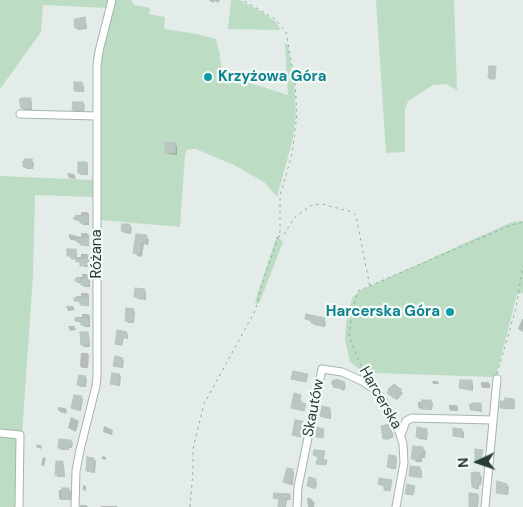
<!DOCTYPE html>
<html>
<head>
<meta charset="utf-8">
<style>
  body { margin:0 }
  #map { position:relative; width:523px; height:507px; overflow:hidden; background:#e3ece8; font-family:"DM Sans",sans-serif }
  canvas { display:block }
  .north { position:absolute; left:453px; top:437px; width:50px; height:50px; -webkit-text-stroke:4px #f4f9f6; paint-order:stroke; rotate:267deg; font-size:14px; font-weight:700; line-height:20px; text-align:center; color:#243d35 }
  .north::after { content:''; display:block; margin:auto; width:18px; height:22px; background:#243d35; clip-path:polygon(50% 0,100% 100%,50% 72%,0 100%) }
</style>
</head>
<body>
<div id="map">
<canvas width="523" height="507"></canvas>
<div class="north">N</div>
</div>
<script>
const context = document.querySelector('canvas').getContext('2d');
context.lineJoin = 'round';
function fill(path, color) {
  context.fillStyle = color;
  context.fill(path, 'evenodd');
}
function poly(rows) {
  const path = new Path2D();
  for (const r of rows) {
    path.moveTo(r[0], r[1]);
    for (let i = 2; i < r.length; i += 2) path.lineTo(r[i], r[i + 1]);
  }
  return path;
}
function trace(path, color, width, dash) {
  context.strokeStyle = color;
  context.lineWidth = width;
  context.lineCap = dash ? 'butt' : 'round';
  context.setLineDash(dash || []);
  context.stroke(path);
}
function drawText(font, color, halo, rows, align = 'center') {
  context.font = font + ' "DM Sans",sans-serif';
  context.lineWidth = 4.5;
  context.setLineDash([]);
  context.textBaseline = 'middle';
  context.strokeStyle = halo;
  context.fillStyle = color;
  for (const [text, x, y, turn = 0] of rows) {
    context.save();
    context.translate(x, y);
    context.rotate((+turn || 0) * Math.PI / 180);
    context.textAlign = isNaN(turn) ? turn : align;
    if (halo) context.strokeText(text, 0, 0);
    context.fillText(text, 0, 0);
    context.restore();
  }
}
fill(poly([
  [0,0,110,0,108,8,43,5,41,32,0,89],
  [115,0,131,0,134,5,150,8,149,14,165,17,164,29,197,34,216,39,220,56,223,81,247,82,288,95,285,43,288,45,294,83,296,115,292,142,277,197,264,182,234,165,196,149,190,149,187,150,185,154,180,227,101,220,101,61,106,35],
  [231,0,240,0,262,12,276,22,281,30,228,29],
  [376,0,454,0,457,90,446,84,433,85,408,101,405,110,405,152,386,153],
  [0,176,93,180,93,197,35,195,33,275,17,507,0,507],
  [523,221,523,293,517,294,496,377,374,373,372,379,350,362,345,339,347,313,353,297,361,290,512,222],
  [277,236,283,242,259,304,255,303,258,292]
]), '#bddcc4');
fill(poly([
  [209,0,220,0,218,3,215,1,213,3],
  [84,19,86,21,87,29,78,30,76,28],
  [82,84,84,86,84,92,77,92,75,90],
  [19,99,30,100,32,102,32,110,24,110,20,107],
  [83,103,85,105,84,112,76,112,74,110],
  [175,144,177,146,177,155,168,154,166,152],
  [22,161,32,161,34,163,33,169,27,169,23,166,23,167],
  [86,163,88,165,88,175,81,175,79,173],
  [67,173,74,174,76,179,69,178],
  [81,212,87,212,89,214,89,225,83,225,81,221,78,221,76,219,75,215,81,215],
  [130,226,132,228,131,234,124,233,122,231],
  [81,233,87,233,89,235,89,246,84,246,81,243,78,243,76,240,71,240,69,238,69,234,81,237],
  [137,235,146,236,149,240,148,245,144,244,142,257,138,256,134,253],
  [75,250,77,252,77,257,81,257,81,254,87,254,89,256,90,267,84,267,82,263,68,256],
  [82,274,88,274,90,276,90,287,84,287,82,283,78,283,76,281,76,277,82,277],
  [144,290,146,292,146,300,138,299,136,297],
  [81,293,87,293,89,295,89,306,83,306,81,303,76,301,76,296,81,296],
  [66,306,73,306,75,310,68,311],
  [133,310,135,312,134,323,128,323,126,321],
  [82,314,88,314,90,316,90,327,84,327,82,323,76,321,76,317,82,317],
  [307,319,324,320,326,322,325,327,315,325],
  [522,319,523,319,523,332,518,329],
  [68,326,74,326,76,330,70,331],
  [118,332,126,333,128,335,128,339,124,338,122,346,116,344],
  [87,333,89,335,90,347,84,347,82,345],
  [81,353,87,353,89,355,88,368,82,368,80,366],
  [122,359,124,361,123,368,116,367,114,365],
  [119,375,121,377,120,386,114,385,112,383],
  [85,377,87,379,86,387,81,387,79,385],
  [333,379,346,385,344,391,331,384],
  [432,381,438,381,439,384,433,384],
  [471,381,473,383,473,391,463,389,461,387],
  [481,382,488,382,490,384,490,388,483,388,481,386],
  [394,386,403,393,397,400,389,393],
  [81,397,83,399,81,411,75,410,73,408],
  [513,400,515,402,515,409,503,409,501,407],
  [431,401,433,403,432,410,420,409,418,407,418,402],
  [469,404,480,404,482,406,482,412,470,410],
  [449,405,456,405,458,407,458,411,451,411,449,409],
  [58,407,65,408,67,410,66,414,60,412,58,410],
  [329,409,331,411,331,419,324,418,322,416],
  [71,417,79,421,76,432,68,428],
  [389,425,394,437,386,440,384,438],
  [104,426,113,430,112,435,103,432],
  [426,430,428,432,427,440,419,439,417,437],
  [462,430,464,432,464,438,456,437,454,435],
  [71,441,73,443,72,448,69,448,69,450,61,450,59,448],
  [37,444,42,446,41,449,36,447],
  [422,448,426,451,425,458,422,458,422,462,416,462,413,458],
  [102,456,106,457,106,460,102,459],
  [43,457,46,458,44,466,41,465],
  [395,457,397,459,396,469,391,469,389,467],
  [94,459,96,461,95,473,89,472,87,470],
  [62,463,64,465,65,477,58,477,56,475],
  [420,469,422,471,422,478,412,477,410,475],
  [292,470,294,472,293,485,287,484,285,482],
  [480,475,482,477,481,485,479,485,479,489,475,489,473,487],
  [315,480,317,482,316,489,311,488,309,486],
  [498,482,502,483,509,487,508,495,500,494,498,492],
  [83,485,86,486,86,491,83,490],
  [59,490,69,490,71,492,71,500,61,500,59,498],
  [289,495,291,500,287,500,286,507,279,507,280,500,275,498],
  [477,495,479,497,478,507,471,507],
  [307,498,310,498,315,503,314,507,308,507],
  [80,505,86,505,88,507,80,507],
  [101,506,117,506,118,507,101,507]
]), '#0003');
const building = poly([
  [85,17,86,27,75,28,74,19,85,17],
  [489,66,496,66,495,79,490,79,488,77,489,66],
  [74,82,82,82,82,91,74,91,74,82],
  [21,98,31,98,31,108,21,108,21,98],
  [73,102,83,102,83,110,72,110,73,102],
  [165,142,176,143,175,153,165,153,165,142],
  [32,159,32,168,23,167,24,159,32,159],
  [78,162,87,162,87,173,78,173,78,162],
  [87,216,88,223,80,223,80,219,74,220,74,217,87,216],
  [122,224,130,224,129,232,121,231,122,224],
  [136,234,147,235,145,242,141,241,139,254,133,253,136,234],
  [88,238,88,245,80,245,80,241,75,241,74,239,88,238],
  [67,249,76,249,76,259,71,259,71,256,67,256,67,249],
  [76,259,88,259,88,265,80,266,80,262,76,262,76,259],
  [88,278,88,285,81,285,81,281,75,281,75,279,88,278],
  [135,288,145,289,144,298,134,297,135,288],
  [74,298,88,298,88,305,80,305,80,301,74,301,74,298],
  [126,308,134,309,132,322,125,321,126,308],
  [306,314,325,318,323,325,311,323,312,321,305,319,306,314],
  [75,318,88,319,88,325,81,325,81,321,75,321,75,318],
  [117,330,127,332,126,338,122,337,121,345,115,344,117,330],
  [80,332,88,332,88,345,81,345,80,332],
  [115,356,123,358,121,367,113,366,115,356],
  [293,371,308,374,306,382,291,379,293,371],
  [112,373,120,374,118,385,110,384,112,373],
  [79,375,86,376,84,386,77,385,79,375],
  [336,379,345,382,342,389,333,387,336,379],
  [460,380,472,380,471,390,459,388,460,380],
  [394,384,402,390,395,399,387,393,389,390,388,389,394,384],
  [294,393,301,395,300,400,301,400,301,402,306,404,304,411,291,408,294,393],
  [74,395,82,396,79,410,71,408,74,395],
  [505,398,514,399,514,408,500,408,500,401,505,401,505,398],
  [422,400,431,400,431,409,422,409,422,400],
  [472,403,481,403,481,410,471,410,472,403],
  [322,406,330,408,329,418,320,416,322,406],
  [295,420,303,421,300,437,292,435,295,420],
  [389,424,393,435,383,439,381,426,389,424],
  [317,427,324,429,323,438,316,437,317,427],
  [417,427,427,429,426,438,416,437,417,427],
  [453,428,462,429,462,437,453,436,453,428],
  [59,439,71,440,71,446,68,446,67,449,58,448,59,439],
  [413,446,423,447,422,455,419,455,419,460,411,459,413,446],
  [475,449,483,450,480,463,475,463,475,449],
  [314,450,325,451,323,459,327,460,326,465,316,464,318,457,313,455,314,450],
  [389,455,396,456,394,468,387,467,389,455],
  [87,457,94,458,93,472,86,471,87,457],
  [56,461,63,461,63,476,55,475,56,461],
  [410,466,420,467,421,477,409,476,410,466],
  [287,468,293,469,291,483,283,482,287,468],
  [476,472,480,473,479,483,478,483,477,488,472,487,471,473,476,472],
  [309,477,316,479,314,488,307,486,309,477],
  [379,478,392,480,390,491,384,490,384,486,378,484,379,478],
  [497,481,507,484,506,494,496,493,497,481],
  [407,484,415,486,413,495,405,494,407,484],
  [62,488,69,488,69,499,62,498,62,488],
  [274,493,290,494,290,498,285,498,285,507,278,507,279,499,273,498,274,493],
  [469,493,478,494,477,507,469,507,469,493]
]);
fill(building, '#b9c7c0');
trace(building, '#b6c6be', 1);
const minor = poly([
  [20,114,97,116],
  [363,371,384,402,398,428,403,444,404,463,396,507],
  [0,433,20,435,19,507],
  [401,435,406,421,412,418,493,420],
  [75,507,76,471,80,450,96,386,97,376,97,65,99,51,112,0],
  [297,507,298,487,322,369,342,372,362,381,377,391],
  [485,507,497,379]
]);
trace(minor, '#a6b4af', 9);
trace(poly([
  [278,237,285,233,294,218,312,205,322,204,352,212,356,216,370,287],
  [361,366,349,336,352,312,358,291,511,225,523,222],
  [497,374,516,308,523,266],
  [190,507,193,471,193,449,204,404,255,311,262,284,280,232,280,196,292,154,297,114,295,83,286,32,275,19,243,0]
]), '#85ae9f', 1, [2.5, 4]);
trace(minor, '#fff', 7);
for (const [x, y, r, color] of [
  [208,77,5,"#0f9aa8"],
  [450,312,5,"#0f9aa8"]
]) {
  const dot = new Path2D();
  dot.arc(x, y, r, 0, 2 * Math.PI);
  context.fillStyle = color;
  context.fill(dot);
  trace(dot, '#f4f9f6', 2);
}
drawText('bold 15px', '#0d838f', '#f4f9f6', [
  ["Krzyżowa Góra",218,77],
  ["Harcerska Góra",440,312,"right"]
], 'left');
drawText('15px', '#243d35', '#f4f9f6', [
  ["Różana",97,254,-90],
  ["Harcerska",380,398,60],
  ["Skautów",314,408,-79]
]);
</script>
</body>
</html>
